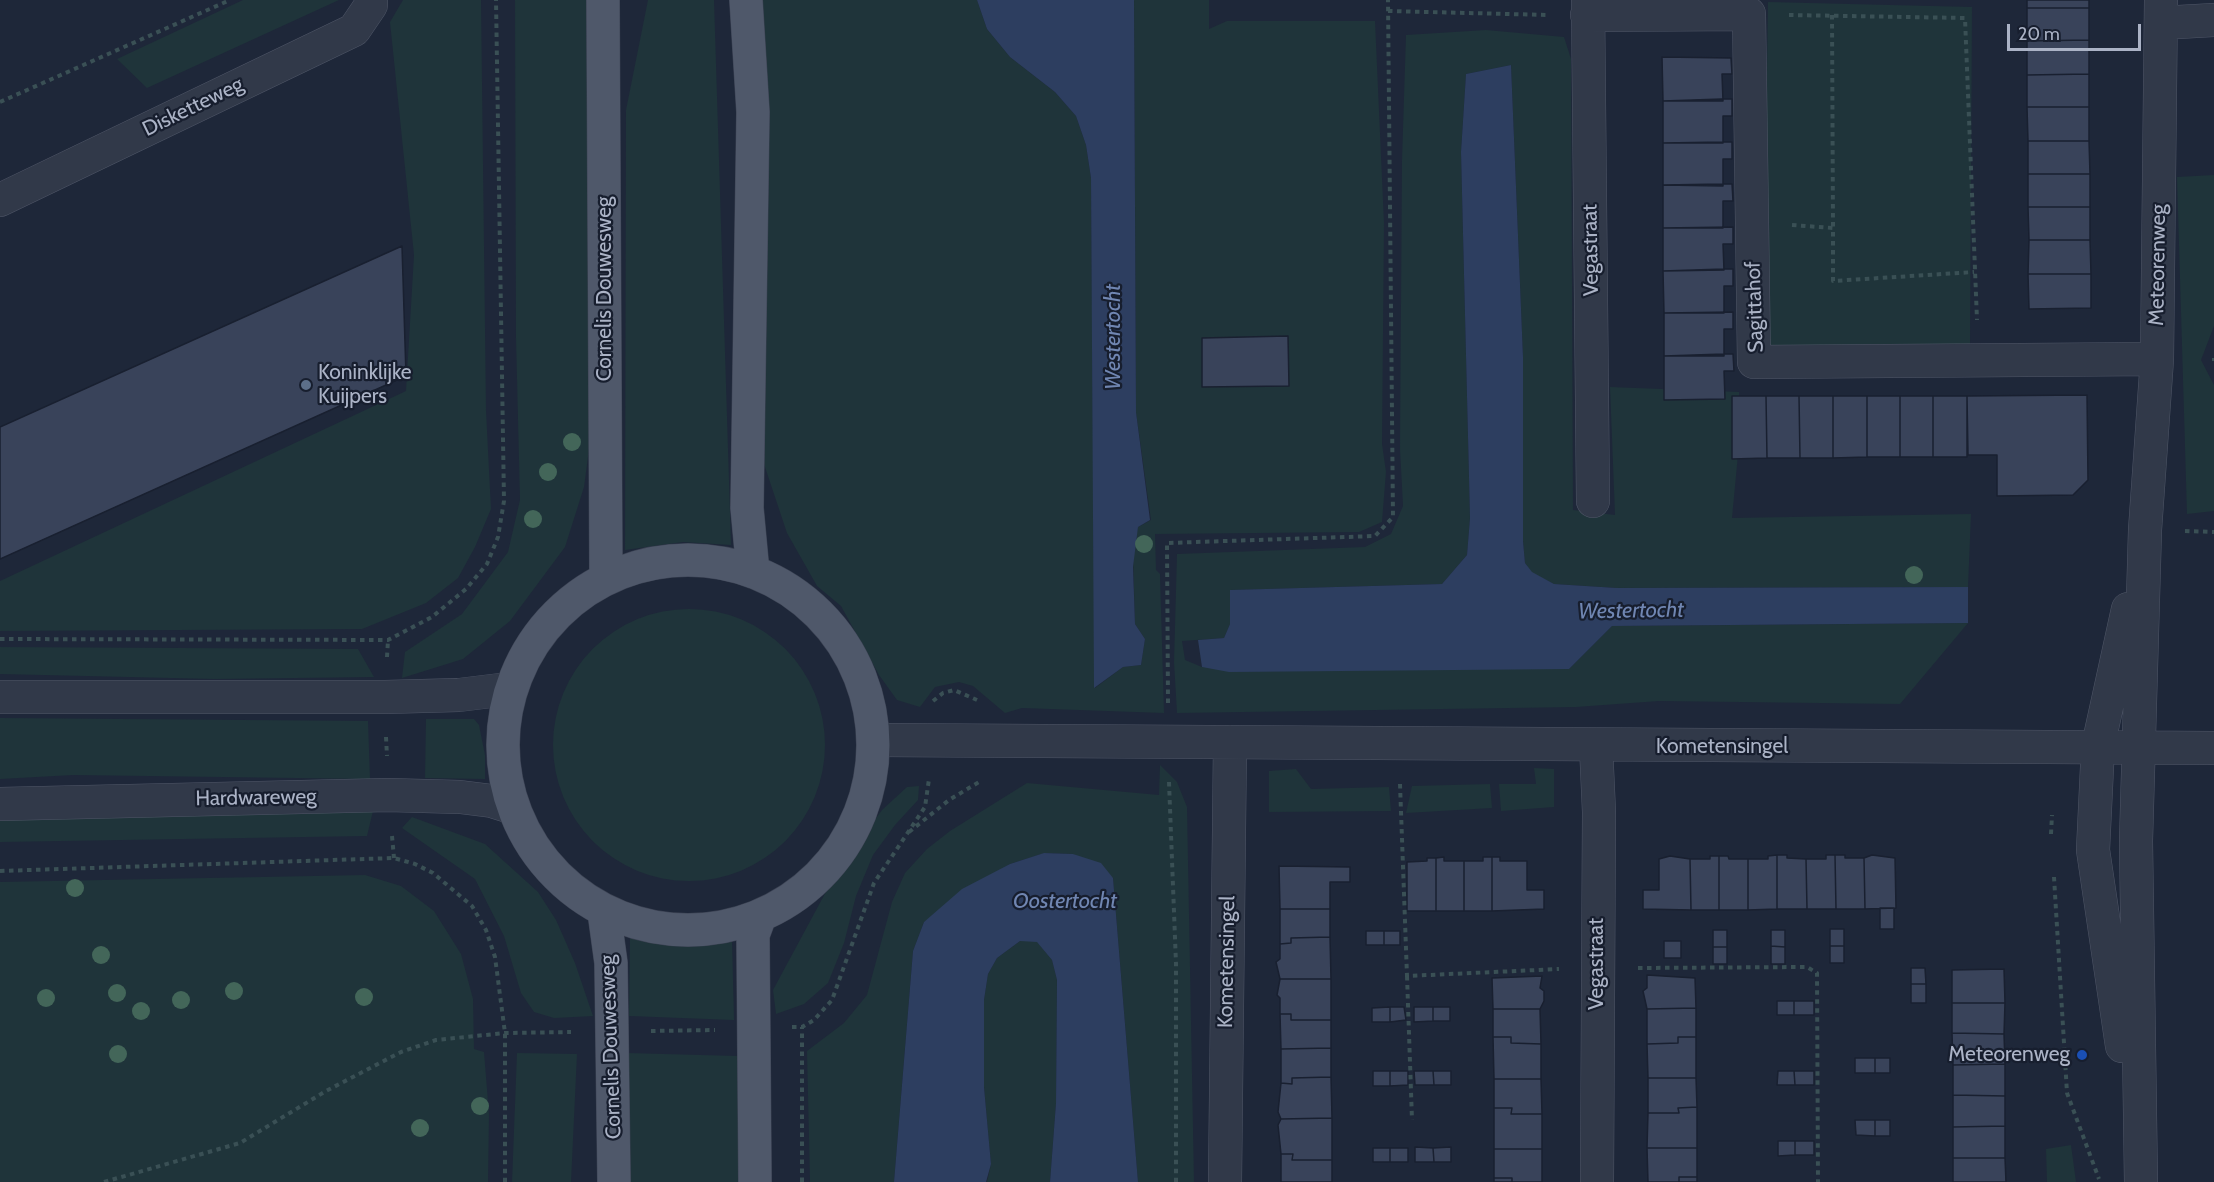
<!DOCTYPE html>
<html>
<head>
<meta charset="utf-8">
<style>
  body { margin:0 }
  #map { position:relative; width:2214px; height:1182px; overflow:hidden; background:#1e2739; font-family:Cabin,sans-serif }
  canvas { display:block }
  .scale { position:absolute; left:2007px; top:24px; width:134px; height:27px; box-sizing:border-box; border:3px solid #abb3c6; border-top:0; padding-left:8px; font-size:18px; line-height:21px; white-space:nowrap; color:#abb3c6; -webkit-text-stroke:4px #171e2e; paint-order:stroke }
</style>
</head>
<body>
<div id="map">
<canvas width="2214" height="1182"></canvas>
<div class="scale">20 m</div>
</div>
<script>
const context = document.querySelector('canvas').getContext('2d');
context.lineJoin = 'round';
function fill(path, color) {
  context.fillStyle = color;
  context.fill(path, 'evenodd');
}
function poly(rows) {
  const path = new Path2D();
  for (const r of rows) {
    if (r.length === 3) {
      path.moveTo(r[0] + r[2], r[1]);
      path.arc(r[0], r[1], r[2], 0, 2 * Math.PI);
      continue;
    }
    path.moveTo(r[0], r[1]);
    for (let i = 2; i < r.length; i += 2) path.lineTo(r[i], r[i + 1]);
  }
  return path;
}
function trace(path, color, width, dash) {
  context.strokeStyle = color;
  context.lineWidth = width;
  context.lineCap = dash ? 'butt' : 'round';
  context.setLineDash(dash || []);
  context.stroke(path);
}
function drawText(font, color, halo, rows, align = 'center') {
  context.font = font + ' Cabin,sans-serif';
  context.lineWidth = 4.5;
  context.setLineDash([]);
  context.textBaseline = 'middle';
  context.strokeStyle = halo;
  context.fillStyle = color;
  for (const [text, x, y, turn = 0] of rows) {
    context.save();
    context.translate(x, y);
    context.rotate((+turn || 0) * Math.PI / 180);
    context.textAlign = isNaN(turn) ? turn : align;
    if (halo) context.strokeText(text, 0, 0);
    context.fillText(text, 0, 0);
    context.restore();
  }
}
fill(poly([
  [243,0,339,0,147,88,117,59],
  [403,0,481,0,486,411,491,509,475,547,458,578,426,603,362,629,0,631,0,581,406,391,414,255,390,22],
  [515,0,588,0,594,412,584,487,565,547,510,621,463,659,402,678,405,652,462,614,508,552,520,500,516,338],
  [648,0,714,0,731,545,683,542,625,550,626,110],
  [761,0,977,0,987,29,1010,57,1055,92,1076,116,1086,145,1091,178,1095,688,1123,667,1141,665,1145,639,1135,624,1133,553,1138,527,1151,520,1136,412,1134,0,1209,0,1209,29,1227,21,1375,21,1384,223,1382,444,1386,472,1382,522,1359,532,1155,534,1156,570,1160,574,1164,713,1022,708,1005,713,973,686,959,682,935,687,920,707,897,700,879,675,841,606,817,586,787,533,763,461],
  [1768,2,1972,7,1970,345,1763,347],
  [1486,30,1564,37,1571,59,1573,510,1615,515,1610,387,1739,392,1739,444,1732,518,1971,514,1968,587,1617,588,1554,584,1532,573,1525,563,1523,541,1523,357,1511,65,1466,74,1461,152,1470,518,1467,555,1442,584,1231,590,1230,624,1224,638,1182,641,1185,660,1202,667,1569,669,1612,626,1968,623,1900,704,1659,701,1576,707,1177,713,1174,662,1177,554,1365,547,1391,534,1403,506,1400,449,1402,160,1406,35],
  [2214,175,2214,326,2201,360,2214,385,2214,511,2187,514,2177,177],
  [689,745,136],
  [0,647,358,649,374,677,215,679,0,674],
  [0,718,368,721,370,779,73,775,0,779],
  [426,719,474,719,479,725,485,755,485,779,425,778],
  [1160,765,1177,782,1187,807,1194,1182,1138,1182,1113,878,1073,854,1045,853,1010,864,924,922,913,951,894,1182,810,1182,807,1051,844,1023,867,995,892,902,905,873,927,849,950,831,1027,783,1159,795],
  [1534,768,1554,769,1554,807,1501,811,1499,784,1536,784],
  [1296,769,1311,789,1389,787,1391,811,1269,812,1269,771],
  [1490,784,1492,808,1406,813,1412,786],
  [919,786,918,800,895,825,873,855,856,896,844,943,828,983,804,1004,776,1014,773,990,835,875,882,810,907,787],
  [373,811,367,836,0,842,0,818],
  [412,817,485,844,538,892,556,920,575,963,593,1016,554,1018,534,1012,521,993,504,936,475,879,402,828],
  [365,875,401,886,434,911,461,954,473,999,474,1049,484,1052,489,1114,488,1182,0,1182,0,882],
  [630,937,686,945,732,940,734,1020,629,1016],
  [1020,941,1037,941,1052,960,1057,980,1056,1103,1050,1182,987,1182,991,1164,984,1087,984,1000,988,974,997,958],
  [517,1053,577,1054,571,1182,512,1182],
  [627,1053,738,1056,739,1182,628,1182],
  [2071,1145,2076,1182,2047,1182,2046,1149]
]), '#1f343a');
fill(poly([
  [977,0,1134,0,1136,412,1150,520,1138,527,1133,567,1135,624,1145,639,1141,665,1123,667,1094,688,1091,178,1086,145,1076,116,1055,92,1010,57,987,29],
  [1511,65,1523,357,1523,541,1525,563,1532,572,1554,584,1617,588,1968,587,1968,623,1612,626,1569,669,1229,672,1202,667,1198,640,1224,638,1230,624,1230,590,1442,584,1467,555,1470,518,1461,152,1466,74],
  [1044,853,1073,854,1101,863,1113,878,1138,1182,1050,1182,1056,1103,1057,980,1052,960,1037,942,1020,941,997,958,988,974,984,1000,984,1087,991,1164,986,1182,894,1182,913,951,924,922,962,889,1010,864]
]), '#2d3e60');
const building = poly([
  [2027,0,2089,0,2089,8,2027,8,2027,0],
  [2027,8,2089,8,2089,40,2027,41,2027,8],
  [2089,40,2089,74,2027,75,2027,41,2089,40],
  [1662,57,1731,58,1732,74,1722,74,1723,101,1663,101,1662,57],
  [2089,74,2089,107,2027,107,2027,75,2089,74],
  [1722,99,1732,99,1732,116,1723,116,1723,143,1663,143,1663,101,1722,99],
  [2027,107,2089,107,2089,141,2028,141,2027,107],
  [2028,141,2089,141,2090,174,2028,174,2028,141],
  [1723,142,1732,142,1732,159,1723,159,1723,186,1663,185,1663,143,1723,142],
  [2028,174,2090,174,2090,207,2028,207,2028,174],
  [1723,184,1732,184,1733,201,1723,201,1723,228,1663,228,1663,185,1723,184],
  [2028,207,2090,207,2090,240,2029,240,2028,207],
  [1733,227,1733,244,1723,244,1724,270,1663,271,1663,228,1733,227],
  [2029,240,2090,240,2091,274,2028,274,2029,240],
  [402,246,406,376,0,559,0,427,402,246],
  [1724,269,1733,269,1733,286,1724,286,1724,313,1664,313,1663,271,1724,269],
  [2028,274,2091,274,2091,308,2029,309,2028,274],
  [1733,312,1733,329,1724,329,1724,356,1664,356,1664,313,1733,312],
  [1288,336,1289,386,1202,387,1202,338,1288,336],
  [1724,354,1733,354,1734,371,1724,371,1725,399,1664,400,1664,356,1724,354],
  [2087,395,2088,480,2073,495,1997,496,1997,455,1968,455,1967,396,2087,395],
  [1732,396,1766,396,1767,458,1732,459,1732,396],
  [1766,396,1799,396,1800,458,1767,458,1766,396],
  [1799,396,1833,396,1833,458,1800,458,1799,396],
  [1833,396,1867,396,1867,457,1833,458,1833,396],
  [1867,396,1900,396,1900,457,1867,457,1867,396],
  [1900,396,1933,396,1933,457,1900,457,1900,396],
  [1933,396,1967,396,1967,457,1933,457,1933,396],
  [1777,855,1787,855,1787,858,1806,859,1807,909,1777,909,1777,855],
  [1777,855,1777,909,1748,910,1748,859,1768,859,1768,856,1777,855],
  [1826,855,1835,855,1836,909,1807,909,1806,859,1826,859,1826,855],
  [1835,855,1845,855,1845,858,1864,858,1865,909,1836,909,1835,855],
  [1872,855,1895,858,1896,908,1865,909,1864,858,1872,855],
  [1670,856,1690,859,1691,910,1643,909,1643,890,1659,890,1659,859,1670,856],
  [1710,856,1719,856,1719,910,1691,910,1690,859,1710,859,1710,856],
  [1719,856,1728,856,1729,859,1748,859,1748,910,1719,910,1719,856],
  [1444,857,1444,861,1464,861,1464,911,1436,911,1436,858,1444,857],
  [1483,857,1492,857,1492,911,1464,911,1464,861,1483,861,1483,857],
  [1492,857,1500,857,1500,861,1527,861,1527,890,1544,890,1544,909,1492,911,1492,857],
  [1427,858,1436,858,1436,911,1407,911,1407,862,1427,861,1427,858],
  [1279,866,1350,867,1350,882,1330,882,1330,909,1280,909,1279,866],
  [1880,908,1894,908,1894,929,1880,929,1880,908],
  [1280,909,1330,909,1330,937,1291,938,1291,943,1280,944,1280,909],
  [1830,929,1844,929,1844,946,1830,946,1830,929],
  [1713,930,1727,930,1727,947,1713,947,1713,930],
  [1771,930,1785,930,1785,947,1771,946,1771,930],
  [1366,931,1384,931,1384,945,1366,945,1366,931],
  [1384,931,1400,931,1400,945,1384,945,1384,931],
  [1330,937,1331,979,1280,979,1276,962,1280,959,1280,944,1291,943,1291,938,1330,937],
  [1664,941,1681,941,1681,958,1664,958,1664,941],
  [1771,946,1785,947,1785,964,1771,964,1771,946],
  [1830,946,1844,946,1844,963,1830,963,1830,946],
  [1713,947,1727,947,1727,964,1713,964,1713,947],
  [1911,968,1925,968,1926,984,1911,984,1911,968],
  [2004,969,2005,1003,1952,1003,1952,970,2004,969],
  [1647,975,1695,978,1696,1008,1647,1009,1643,991,1647,988,1647,975],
  [1542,976,1540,988,1544,991,1544,1001,1540,1009,1493,1009,1492,978,1542,976],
  [1280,979,1331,979,1331,1020,1291,1020,1291,1014,1280,1014,1280,998,1277,995,1280,979],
  [1911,984,1926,984,1926,1003,1911,1003,1911,984],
  [1777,1001,1794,1001,1794,1015,1777,1015,1777,1001],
  [1794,1001,1814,1001,1814,1015,1794,1015,1794,1001],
  [1952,1003,2005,1003,2004,1034,1952,1033,1952,1003],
  [1390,1007,1390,1022,1372,1022,1372,1008,1390,1007],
  [1390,1007,1404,1007,1406,1020,1390,1022,1390,1007],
  [1414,1007,1433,1007,1433,1021,1414,1022,1414,1007],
  [1433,1007,1450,1007,1450,1021,1433,1021,1433,1007],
  [1696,1008,1696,1037,1678,1037,1678,1043,1647,1044,1647,1009,1696,1008],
  [1493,1009,1540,1009,1541,1044,1511,1043,1511,1037,1493,1037,1493,1009],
  [1280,1014,1291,1014,1291,1020,1331,1020,1331,1048,1281,1049,1280,1014],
  [1952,1033,2004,1034,2005,1064,1953,1065,1952,1033],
  [1493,1037,1511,1037,1511,1043,1541,1044,1541,1079,1494,1079,1493,1037],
  [1678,1037,1696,1037,1696,1078,1648,1078,1647,1044,1678,1043,1678,1037],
  [1331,1048,1331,1077,1292,1078,1292,1084,1281,1083,1281,1049,1331,1048],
  [1855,1058,1875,1058,1875,1073,1855,1073,1855,1058],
  [1875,1058,1890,1058,1890,1073,1875,1073,1875,1058],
  [2005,1064,2005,1096,1953,1095,1953,1065,2005,1064],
  [1373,1071,1390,1071,1390,1086,1373,1086,1373,1071],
  [1390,1071,1408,1071,1408,1085,1390,1086,1390,1071],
  [1414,1071,1433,1071,1434,1085,1415,1085,1414,1071],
  [1433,1071,1451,1071,1451,1085,1434,1085,1433,1071],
  [1778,1071,1794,1071,1795,1085,1777,1085,1778,1071],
  [1794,1071,1814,1071,1814,1085,1795,1085,1794,1071],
  [1331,1077,1332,1118,1281,1119,1278,1112,1281,1083,1292,1084,1292,1078,1331,1077],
  [1648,1078,1696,1078,1697,1107,1678,1108,1679,1113,1648,1113,1648,1078],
  [1494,1079,1541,1079,1542,1114,1511,1114,1512,1108,1494,1108,1494,1079],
  [1953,1095,2005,1096,2005,1126,1953,1127,1953,1095],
  [1697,1107,1697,1148,1647,1148,1648,1113,1679,1113,1678,1108,1697,1107],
  [1494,1108,1512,1108,1511,1114,1542,1114,1542,1149,1494,1149,1494,1108],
  [1332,1118,1332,1160,1292,1160,1293,1154,1281,1154,1278,1125,1281,1119,1332,1118],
  [1855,1120,1875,1120,1875,1136,1856,1135,1855,1120],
  [1875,1120,1890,1120,1890,1136,1875,1136,1875,1120],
  [2005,1126,2005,1158,1953,1158,1953,1127,2005,1126],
  [1778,1141,1795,1141,1795,1155,1778,1156,1778,1141],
  [1795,1141,1814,1141,1814,1155,1795,1155,1795,1141],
  [1415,1147,1433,1148,1434,1162,1415,1162,1415,1147],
  [1451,1147,1451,1162,1434,1162,1433,1148,1451,1147],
  [1373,1148,1390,1148,1390,1162,1373,1162,1373,1148],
  [1390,1148,1408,1148,1408,1162,1390,1162,1390,1148],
  [1647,1148,1697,1148,1697,1177,1679,1177,1679,1182,1648,1182,1647,1148],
  [1494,1149,1542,1149,1542,1182,1512,1182,1512,1178,1494,1178,1494,1149],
  [1281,1154,1293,1154,1292,1160,1332,1160,1332,1182,1281,1182,1281,1154],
  [1953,1158,2005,1158,2006,1182,1953,1182,1953,1158],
  [1679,1177,1697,1177,1697,1182,1679,1182,1679,1177],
  [1494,1178,1512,1178,1512,1182,1494,1182,1494,1178]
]);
fill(building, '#39435a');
trace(building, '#192030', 1.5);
const minor = poly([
  [1588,0,1593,501],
  [1587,15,1749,14,1754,362,2157,359],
  [2161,23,2214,20],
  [0,200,354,30,371,5,371,0],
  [0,697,385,697,459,695,508,689],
  [875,740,2214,748],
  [1596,746,1599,812,1597,1182],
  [0,804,388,795,460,797,492,801,511,807],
  [2122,1046,2093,850,2098,746,2128,609],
  [1225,1182,1230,742],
  [2141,1182,2136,841,2145,530,2157,359,2161,0]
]);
const major = poly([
  [603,0,606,578],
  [746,0,753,112,747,508,753,572],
  [688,745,185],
  [604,912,611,963,614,1182],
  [755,1182,753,935,760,916]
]);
trace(minor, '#4f5667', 34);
trace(major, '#3b4253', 34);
trace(poly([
  [1388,11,1548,15],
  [1789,15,1965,18,1977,320],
  [1832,15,1833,228],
  [0,102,230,0],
  [1792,225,1833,228,1833,281,1974,272],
  [2214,358,2214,361],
  [2185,531,2214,532],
  [0,639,388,640,432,617,466,589,487,564,498,537,504,501,496,0],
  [387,657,388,640],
  [933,701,943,693,954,690,977,700],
  [1168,703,1167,543,1375,536,1393,517,1388,0],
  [386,737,387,756],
  [1169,782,1176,964,1176,1182],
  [1400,784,1407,976,1559,969],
  [909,832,949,800,979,782],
  [2051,834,2052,815],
  [392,836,394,858],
  [0,871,394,858,415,864,433,873,472,906,486,930,495,957,505,1033,505,1182],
  [2054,877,2067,1093,2099,1179],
  [1638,968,1807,967,1817,973,1818,1182],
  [1407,976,1412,1120],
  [792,1027,802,1027,814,1020,832,1000,874,883,925,807,929,779],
  [651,1031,715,1030],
  [104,1182,240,1143,326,1091,401,1052,436,1040,505,1033,571,1032],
  [802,1182,802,1027]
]), '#3a5055', 4, [4.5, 4.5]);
trace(minor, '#313949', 33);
trace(major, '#4f586a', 33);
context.fillStyle = '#436659';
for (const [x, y] of [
  [572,442],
  [548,472],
  [533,519],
  [1144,544],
  [1914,575],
  [75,888],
  [101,955],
  [234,991],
  [117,993],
  [364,997],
  [46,998],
  [181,1000],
  [141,1011],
  [118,1054],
  [480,1106],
  [420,1128]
]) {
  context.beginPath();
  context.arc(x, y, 9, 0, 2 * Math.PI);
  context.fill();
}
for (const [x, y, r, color] of [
  [306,385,6,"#5c6f8a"],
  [2082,1055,6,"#1a4fb4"]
]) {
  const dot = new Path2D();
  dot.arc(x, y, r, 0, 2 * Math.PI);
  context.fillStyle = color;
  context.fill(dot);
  trace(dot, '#171e2e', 2);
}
drawText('21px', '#abb3c6', '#171e2e', [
  ["Disketteweg",193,107,-26],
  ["Vegastraat",1591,250,-91],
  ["Meteorenweg",2158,265,-89],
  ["Cornelis Douwesweg",605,289,-90],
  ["Sagittahof",1755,307,-92],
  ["Kometensingel",1722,747],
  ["Hardwareweg",256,798,-1],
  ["Kometensingel",1227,962,-89],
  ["Vegastraat",1597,964,-90],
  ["Cornelis Douwesweg",611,1047,-92]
]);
drawText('21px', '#abb3c6', '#171e2e', [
  ["Koninklijke",318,373],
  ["Kuijpers",318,397],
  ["Meteorenweg",2070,1055,"right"]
], 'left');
drawText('italic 22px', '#7086b2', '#171e2e', [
  ["Westertocht",1114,337,-90],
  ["Westertocht",1631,611,-1],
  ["Oostertocht",1065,902]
]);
</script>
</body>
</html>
